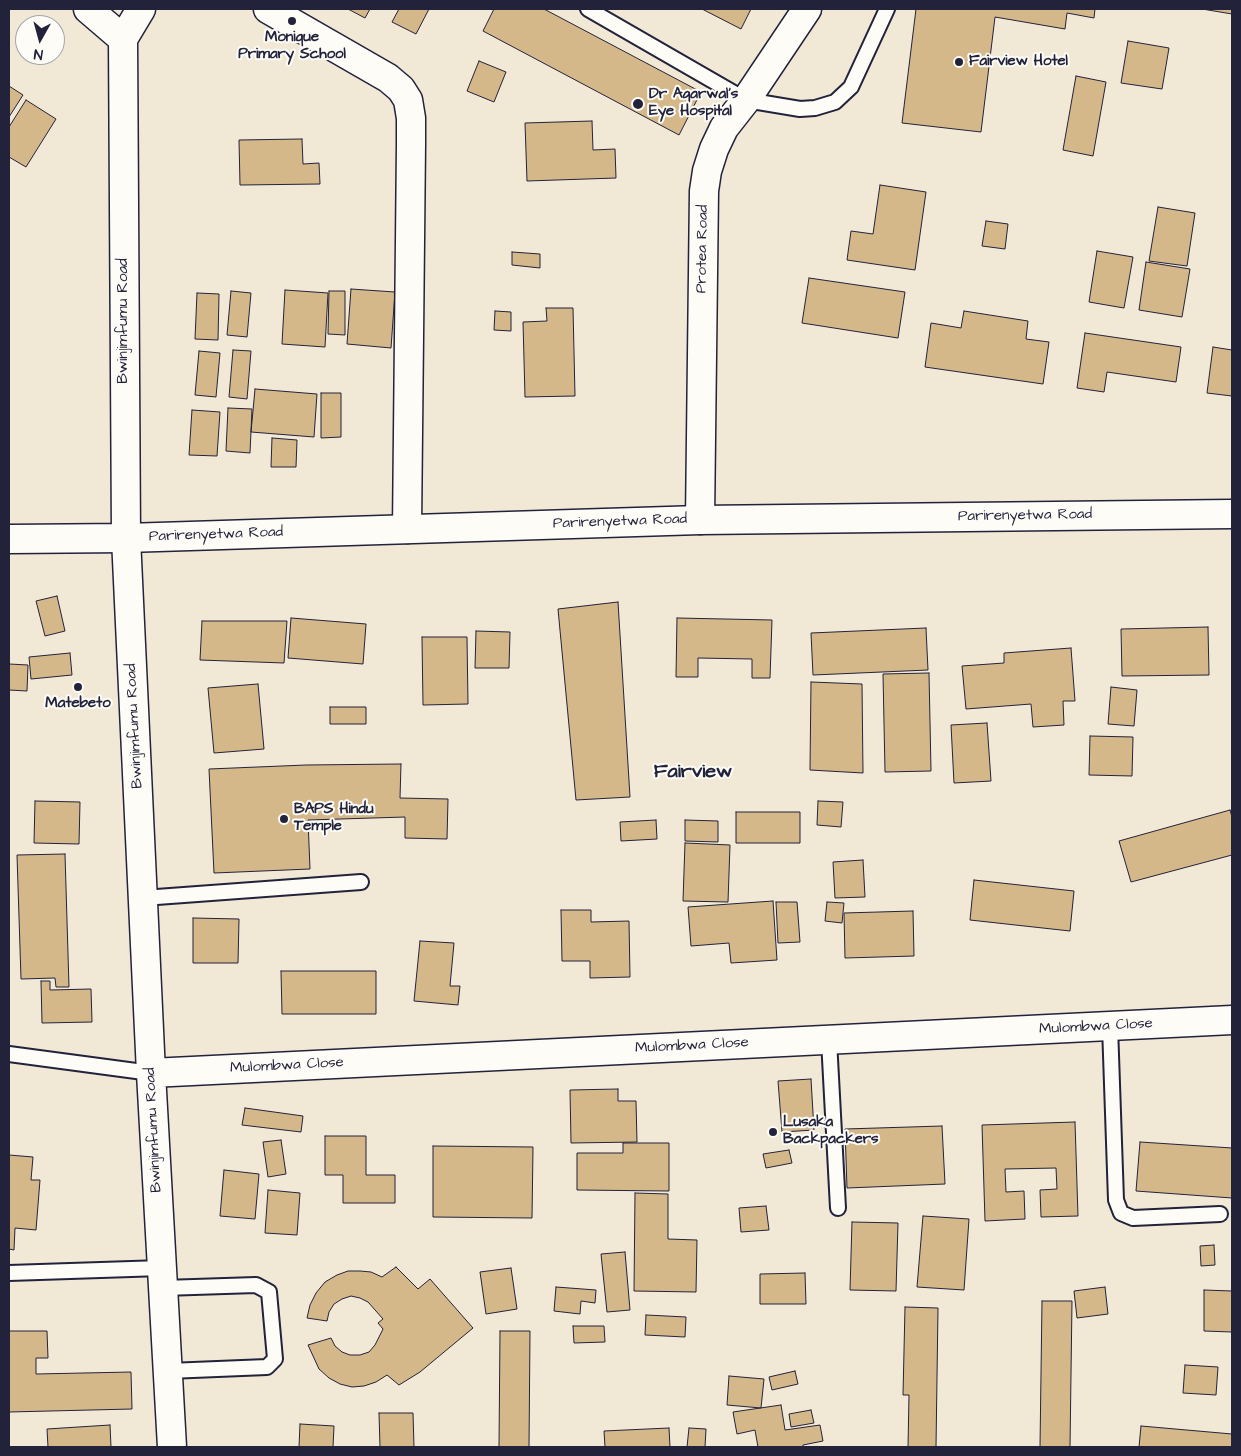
<!DOCTYPE html>
<html>
<head>
<meta charset="utf-8">
<style>
  body { margin:0 }
  #map { position:relative; width:1241px; height:1456px; overflow:hidden; background:#f1e8d6; font-family:"Architects Daughter",sans-serif }
  canvas { display:block }
  .frame { position:absolute; inset:0; border:10px solid #22223b; pointer-events:none }
  .north { position:absolute; left:15px; top:15px; width:50px; height:50px; box-sizing:border-box; background:#fdfcf7; border:1px solid #a5a5ac; border-radius:50%; rotate:187deg; font-size:14px; font-weight:700; line-height:20px; text-align:center; color:#22223b }
  .north::after { content:''; display:block; margin:auto; width:18px; height:22px; background:#22223b; clip-path:polygon(50% 0,100% 100%,50% 72%,0 100%) }
</style>
</head>
<body>
<div id="map">
<canvas width="1241" height="1456"></canvas>
<div class="frame"></div>
<div class="north">N</div>
</div>
<script>
const context = document.querySelector('canvas').getContext('2d');
context.lineJoin = 'round';
function fill(path, color) {
  context.fillStyle = color;
  context.fill(path, 'evenodd');
}
function poly(rows) {
  const path = new Path2D();
  for (const r of rows) {
    path.moveTo(r[0], r[1]);
    for (let i = 2; i < r.length; i += 2) path.lineTo(r[i], r[i + 1]);
  }
  return path;
}
function trace(path, color, width, dash) {
  context.strokeStyle = color;
  context.lineWidth = width;
  context.lineCap = dash ? 'butt' : 'round';
  context.setLineDash(dash || []);
  context.stroke(path);
}
function drawText(font, color, halo, rows, align = 'center') {
  context.font = font + ' "Architects Daughter",sans-serif';
  context.lineWidth = 4;
  context.setLineDash([]);
  context.textBaseline = 'middle';
  context.strokeStyle = halo;
  context.fillStyle = color;
  for (const [text, x, y, turn = 0] of rows) {
    context.save();
    context.translate(x, y);
    context.rotate((+turn || 0) * Math.PI / 180);
    context.textAlign = isNaN(turn) ? turn : align;
    if (halo) context.strokeText(text, 0, 0);
    context.fillText(text, 0, 0);
    context.restore();
  }
}
const building = poly([
  [348,9,370,9,365,18,348,9],
  [399,9,429,9,416,34,392,22,399,9],
  [494,9,544,9,701,92,679,135,483,31,494,9],
  [702,9,751,9,741,29,702,9],
  [916,9,1095,9,1094,18,1067,13,1065,29,995,17,981,132,902,123,916,9],
  [1202,9,1232,9,1232,14,1202,9],
  [1128,41,1169,48,1162,89,1121,83,1128,41],
  [479,61,506,72,494,102,467,91,479,61],
  [1076,76,1106,82,1093,156,1063,150,1076,76],
  [9,86,23,95,9,117,9,86],
  [26,100,56,119,26,167,9,157,9,127,26,100],
  [592,121,593,150,615,149,616,178,527,181,525,123,592,121],
  [302,139,303,164,319,163,320,184,240,185,239,140,302,139],
  [880,185,926,192,915,270,847,260,851,231,873,234,880,185],
  [1158,207,1195,213,1187,266,1149,261,1158,207],
  [986,221,1008,224,1005,249,982,246,986,221],
  [1097,251,1133,257,1124,308,1089,302,1097,251],
  [512,252,540,254,540,268,512,265,512,252],
  [1146,262,1190,269,1182,317,1139,310,1146,262],
  [809,278,905,292,898,338,802,323,809,278],
  [351,289,395,292,391,348,347,344,351,289],
  [285,290,328,293,325,347,282,344,285,290],
  [231,291,251,293,247,337,227,335,231,291],
  [329,291,345,291,345,335,328,334,329,291],
  [197,293,219,294,218,340,195,339,197,293],
  [546,308,573,308,575,396,525,397,523,322,547,321,546,308],
  [495,311,511,312,511,331,494,330,495,311],
  [964,311,1028,321,1026,339,1049,342,1043,384,925,367,931,323,961,328,964,311],
  [1085,333,1181,347,1176,382,1107,372,1104,392,1077,388,1085,333],
  [1213,347,1232,350,1232,396,1207,393,1213,347],
  [233,350,251,351,247,399,229,397,233,350],
  [199,351,220,353,216,397,195,395,199,351],
  [255,389,317,394,314,437,251,432,255,389],
  [321,393,341,393,341,437,321,438,321,393],
  [228,408,252,409,250,453,226,451,228,408],
  [192,410,220,412,217,456,189,455,192,410],
  [272,438,297,440,296,467,271,467,272,438],
  [57,596,65,631,45,636,36,601,57,596],
  [618,602,630,797,576,800,558,609,618,602],
  [291,618,366,624,363,664,288,658,291,618],
  [677,618,772,620,770,678,752,678,752,659,698,658,698,677,676,677,677,618],
  [202,621,287,621,284,663,200,660,202,621],
  [1208,627,1209,675,1122,676,1121,629,1208,627],
  [926,628,928,670,813,675,811,633,926,628],
  [476,631,510,632,509,668,475,668,476,631],
  [422,637,467,637,468,704,423,705,422,637],
  [1071,648,1075,701,1063,701,1064,725,1033,727,1031,704,966,709,962,666,1004,663,1004,653,1071,648],
  [70,653,72,675,31,679,29,657,70,653],
  [9,664,28,665,27,691,9,690,9,664],
  [929,673,931,771,885,772,883,674,929,673],
  [811,682,862,684,863,773,810,770,811,682],
  [258,684,264,749,214,753,208,688,258,684],
  [1111,687,1137,690,1134,726,1108,724,1111,687],
  [330,707,366,707,366,724,330,724,330,707],
  [987,723,991,781,954,783,951,725,987,723],
  [1090,736,1133,737,1132,776,1089,775,1090,736],
  [401,764,400,798,448,799,447,839,405,838,405,817,308,820,310,869,214,873,209,769,306,765,401,764],
  [35,801,80,802,79,844,34,843,35,801],
  [818,801,843,802,841,827,817,825,818,801],
  [1230,810,1232,817,1232,855,1131,882,1119,841,1230,810],
  [736,812,800,812,800,843,736,843,736,812],
  [656,820,657,839,621,841,620,822,656,820],
  [685,820,718,821,718,842,685,841,685,820],
  [685,843,730,845,728,902,683,901,685,843],
  [65,854,69,987,56,987,55,978,21,979,17,855,65,854],
  [863,860,865,897,835,898,833,862,863,860],
  [974,880,1074,891,1070,931,970,920,974,880],
  [773,901,777,960,731,963,729,943,691,946,688,907,773,901],
  [776,902,797,902,800,942,778,943,776,902],
  [827,902,844,903,842,923,825,921,827,902],
  [561,910,591,910,591,922,629,921,630,977,590,978,590,961,562,961,561,910],
  [913,911,914,956,845,958,844,913,913,911],
  [193,918,239,919,238,963,193,963,193,918],
  [420,941,454,943,450,986,460,986,458,1005,414,1001,420,941],
  [281,971,376,971,376,1014,282,1014,281,971],
  [41,981,50,981,50,990,91,989,92,1022,42,1023,41,981],
  [811,1079,814,1130,782,1132,778,1081,811,1079],
  [618,1089,618,1101,636,1101,637,1142,571,1143,570,1090,618,1089],
  [245,1108,303,1116,301,1132,242,1125,245,1108],
  [1075,1122,1078,1216,1041,1217,1040,1190,1057,1189,1056,1168,1005,1169,1006,1192,1024,1191,1025,1219,985,1221,982,1125,1075,1122],
  [942,1126,945,1184,847,1188,845,1129,942,1126],
  [325,1136,366,1136,366,1175,395,1175,395,1203,343,1203,343,1175,325,1175,325,1136],
  [281,1140,286,1174,268,1177,263,1142,281,1140],
  [1140,1142,1232,1148,1232,1198,1136,1191,1140,1142],
  [623,1143,669,1143,669,1191,577,1190,577,1153,623,1153,623,1143],
  [433,1146,533,1147,532,1218,433,1217,433,1146],
  [789,1150,792,1163,766,1168,763,1154,789,1150],
  [9,1155,33,1157,31,1180,40,1180,36,1230,15,1228,14,1250,9,1249,9,1155],
  [224,1170,259,1174,255,1219,220,1216,224,1170],
  [268,1190,300,1193,297,1235,265,1233,268,1190],
  [635,1193,668,1194,668,1239,697,1240,696,1292,634,1291,635,1193],
  [766,1206,769,1230,741,1232,739,1208,766,1206],
  [923,1216,969,1219,964,1290,917,1287,923,1216],
  [852,1222,898,1223,896,1291,850,1290,852,1222],
  [1214,1245,1215,1265,1201,1266,1200,1246,1214,1245],
  [625,1252,630,1310,607,1312,601,1254,625,1252],
  [396,1267,418,1289,430,1279,473,1328,420,1372,399,1385,387,1375,376,1382,364,1386,352,1387,340,1384,329,1378,319,1369,308,1345,331,1338,335,1346,342,1352,350,1355,360,1355,369,1352,375,1345,383,1329,378,1323,383,1319,368,1302,360,1298,351,1296,342,1299,334,1304,329,1312,327,1321,307,1318,310,1305,316,1293,325,1282,337,1275,348,1271,360,1271,371,1272,382,1277,396,1267],
  [511,1268,517,1309,486,1314,480,1272,511,1268],
  [805,1273,806,1304,760,1304,760,1274,805,1273],
  [556,1287,596,1290,595,1303,581,1301,580,1314,554,1311,556,1287],
  [1105,1287,1108,1314,1077,1318,1074,1291,1105,1287],
  [1204,1290,1232,1291,1232,1332,1204,1331,1204,1290],
  [1042,1301,1072,1301,1070,1447,1040,1447,1042,1301],
  [905,1307,938,1308,936,1447,908,1447,909,1395,903,1395,905,1307],
  [646,1315,686,1317,685,1337,645,1335,646,1315],
  [573,1326,604,1326,605,1342,574,1343,573,1326],
  [9,1331,47,1331,48,1358,36,1358,36,1374,131,1372,132,1409,9,1412,9,1331],
  [500,1331,530,1331,529,1447,499,1447,500,1331],
  [1185,1365,1218,1367,1216,1395,1183,1393,1185,1365],
  [795,1371,798,1384,772,1390,769,1377,795,1371],
  [729,1376,764,1379,761,1408,727,1405,729,1376],
  [781,1405,785,1430,820,1425,823,1441,803,1445,803,1447,758,1447,755,1430,737,1434,733,1412,781,1405],
  [811,1410,814,1423,791,1427,789,1414,811,1410],
  [379,1413,413,1413,414,1447,380,1447,379,1413],
  [300,1424,334,1426,333,1447,299,1447,300,1424],
  [110,1425,111,1447,48,1447,47,1429,110,1425],
  [1141,1426,1232,1434,1232,1447,1139,1447,1141,1426],
  [669,1428,670,1447,605,1447,604,1431,669,1428],
  [689,1428,706,1429,705,1447,687,1447,689,1428]
]);
fill(building, '#d5b889');
trace(building, '#22223b', 1);
const lane = poly([
  [588,9,746,100,800,109,815,108,835,102,851,87,887,9],
  [143,898,361,882],
  [1110,1026,1116,1200,1121,1213,1133,1218,1220,1214],
  [829,1040,838,1208],
  [9,1054,151,1073],
  [9,1273,162,1268],
  [163,1288,256,1285,269,1292,275,1359,267,1367,168,1371]
]);
const street = poly([
  [88,9,123,39],
  [141,9,123,39,126,538,151,1073,172,1447],
  [268,9,388,78,401,89,408,100,411,118,411,144,407,529],
  [700,520,704,191,707,171,714,149,724,128,746,100,807,9],
  [151,1073,1232,1020]
]);
const secondary = poly([
  [9,539,126,538,700,520,1232,514]
]);
trace(lane, '#22223b', 18);
trace(street, '#22223b', 31);
trace(secondary, '#22223b', 31);
trace(lane, '#fdfcf7', 14);
trace(street, '#fdfcf7', 28);
trace(secondary, '#fdfcf7', 28);
for (const [x, y, r, color] of [
  [292,21,5,"#22223b"],
  [959,62,5,"#22223b"],
  [638,104,6,"#22223b"],
  [78,687,5,"#22223b"],
  [284,819,5,"#22223b"],
  [773,1132,5,"#22223b"]
]) {
  const dot = new Path2D();
  dot.arc(x, y, r, 0, 2 * Math.PI);
  context.fillStyle = color;
  context.fill(dot);
  trace(dot, '#fdfcf7', 2);
}
drawText('bold 15px', '#22223b', '#fdfcf7', [
  ["Monique",292,38,"center"],
  ["Primary School",292,55,"center"],
  ["Fairview Hotel",969,62],
  ["Dr Agarwal's",649,95],
  ["Eye Hospital",649,112],
  ["Matebeto",78,704,"center"],
  ["BAPS Hindu",294,810],
  ["Temple",294,827],
  ["Lusaka",783,1123],
  ["Backpackers",783,1140]
], 'left');
drawText('15px', '#22223b', '#fdfcf7', [
  ["Protea Road",703,249,-89],
  ["Bwinjimfumu Road",124,321,-90],
  ["Parirenyetwa Road",1025,516,-1],
  ["Parirenyetwa Road",620,522,-2],
  ["Parirenyetwa Road",216,535,-2],
  ["Bwinjimfumu Road",135,726,-93],
  ["Mulombwa Close",1096,1027,-3],
  ["Mulombwa Close",692,1046,-3],
  ["Mulombwa Close",287,1066,-3],
  ["Bwinjimfumu Road",154,1130,-93]
]);
drawText('bold 20px', '#22223b', '#fdfcf7', [
  ["Fairview",693,773]
]);
</script>
</body>
</html>
